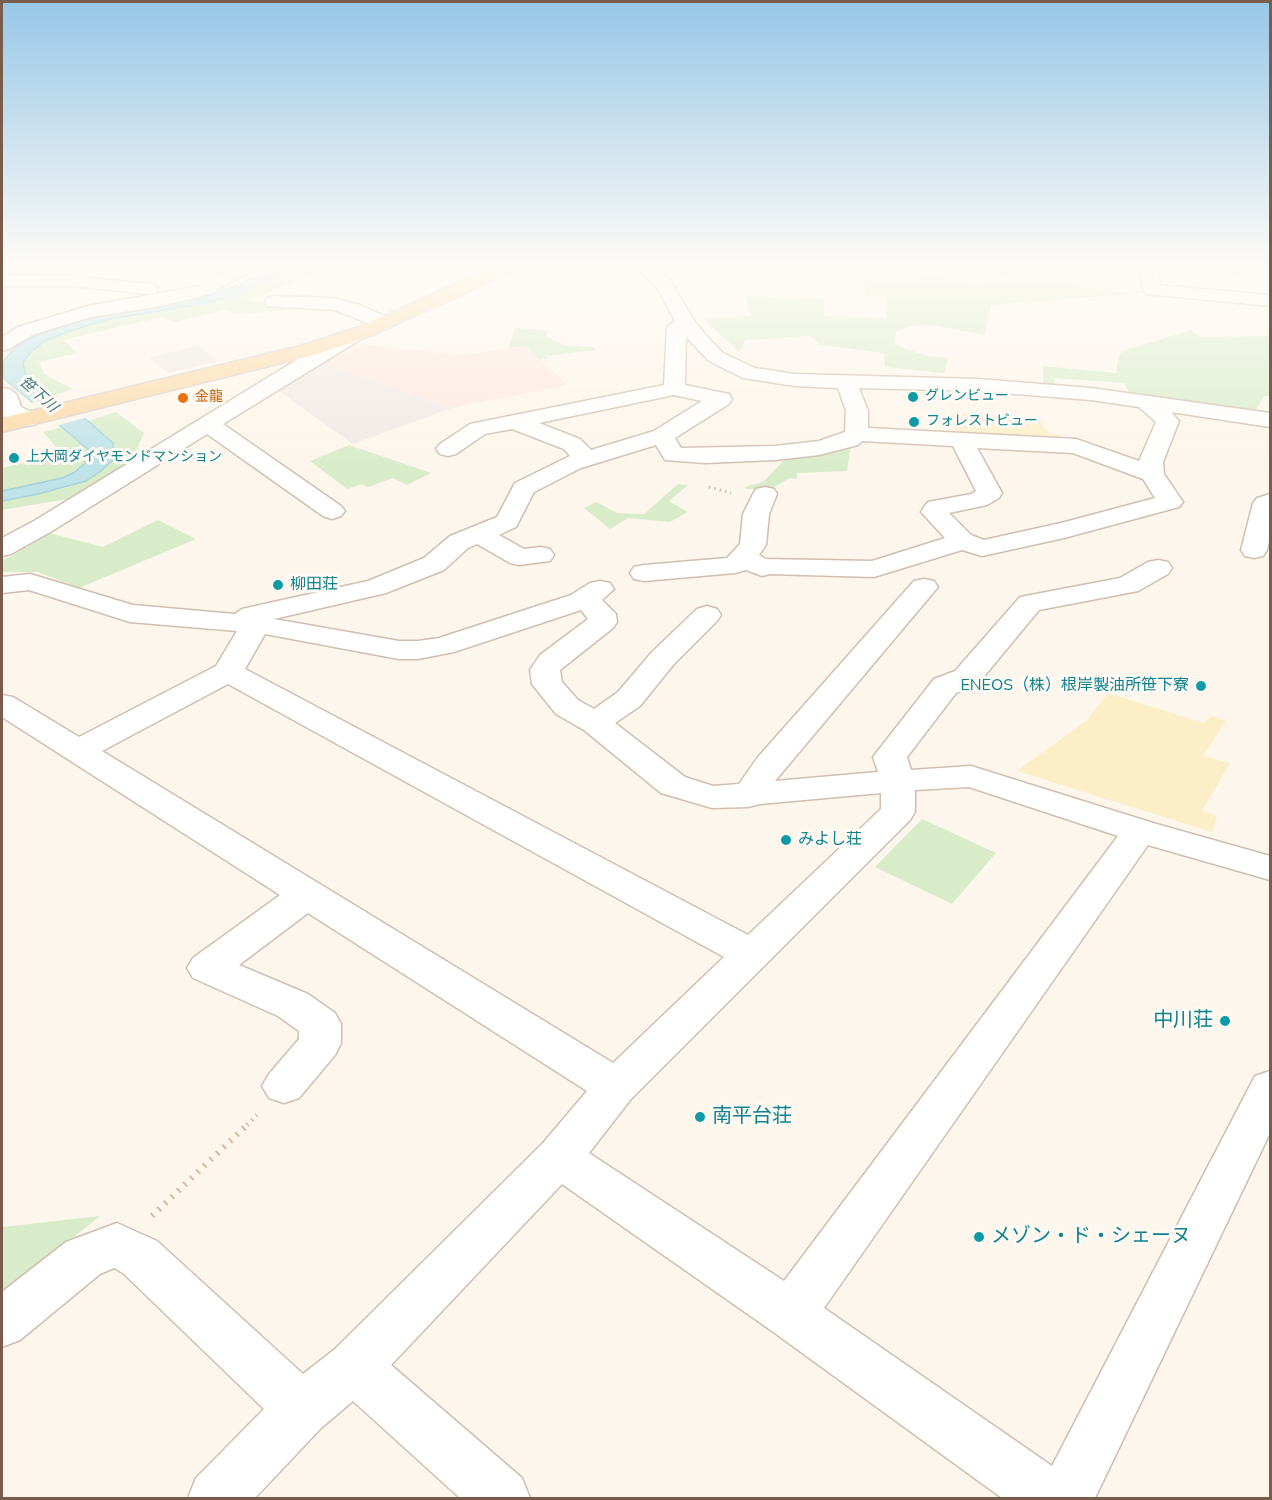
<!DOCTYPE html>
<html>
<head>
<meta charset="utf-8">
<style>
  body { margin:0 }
  #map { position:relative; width:1272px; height:1500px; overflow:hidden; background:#fdf6ec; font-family:"Nunito Sans",sans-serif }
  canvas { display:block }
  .frame { position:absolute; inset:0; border:3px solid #7a5c4d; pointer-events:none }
</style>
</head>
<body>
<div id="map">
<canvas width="1272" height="1500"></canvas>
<div class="frame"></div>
</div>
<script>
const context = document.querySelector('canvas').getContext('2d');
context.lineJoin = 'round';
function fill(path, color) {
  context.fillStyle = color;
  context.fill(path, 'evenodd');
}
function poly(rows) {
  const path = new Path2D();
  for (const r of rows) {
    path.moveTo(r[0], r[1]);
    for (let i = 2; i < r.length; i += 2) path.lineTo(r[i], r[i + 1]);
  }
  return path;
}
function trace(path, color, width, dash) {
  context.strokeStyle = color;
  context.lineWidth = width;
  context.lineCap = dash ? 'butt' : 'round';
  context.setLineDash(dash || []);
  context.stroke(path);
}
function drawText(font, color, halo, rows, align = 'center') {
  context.font = font + ' "Nunito Sans","Noto Sans JP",sans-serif';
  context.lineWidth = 6;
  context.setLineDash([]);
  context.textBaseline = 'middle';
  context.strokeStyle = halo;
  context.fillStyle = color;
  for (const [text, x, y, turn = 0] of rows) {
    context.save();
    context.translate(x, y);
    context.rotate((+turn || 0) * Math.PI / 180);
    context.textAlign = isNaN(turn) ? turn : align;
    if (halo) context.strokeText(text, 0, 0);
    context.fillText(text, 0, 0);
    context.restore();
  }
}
fill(poly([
  [365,345,463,355,525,346,568,385,452,408,321,363]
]), '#fde8e0');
fill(poly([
  [197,345,220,361,168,373,149,358],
  [321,363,452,408,353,444,276,389]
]), '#efe9e4');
fill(poly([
  [790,262,910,263,917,263,905,269,972,284,1034,277,1114,291,1146,291,1270,303,1270,307,1141,293,991,305,985,335,930,325,910,326,896,332,895,345,928,356,948,358,944,373,885,367,884,353,821,345,810,336,746,340,739,352,703,319,751,316,746,296,824,299,824,316,887,319,885,297,865,296,864,281,825,280,787,264],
  [24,263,64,263,35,273,29,279,2,279,7,270],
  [105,263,236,263,229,265,199,263,169,271],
  [309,263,337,263,251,300,270,304,293,303,296,309,242,314,224,310,174,322,162,317,63,340,78,353,39,362,44,374,73,389,55,395,25,373,23,362,32,351,45,341,67,332,109,319,202,304,232,296],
  [1205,263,1219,263,1218,265,1244,273,1265,275,1269,280,1214,272],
  [515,328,547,330,545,336,566,346,593,347,596,350,546,356,547,358,540,360,525,346,508,348],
  [1191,330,1200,337,1270,336,1270,396,1264,396,1255,412,1129,393,1124,383,1054,378,1056,388,1043,386,1043,366,1116,373,1119,354,1126,350],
  [116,412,144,433,137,449,155,451,80,497,2,510,2,501,65,488,113,443,88,421],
  [61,427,90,451,93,456,86,465,62,478,2,491,2,468,62,454,43,432],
  [851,444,847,471,797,473,797,479,790,478,769,490,747,489,744,487,763,482,787,457],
  [349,445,431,473,407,485,393,478,368,487,362,484,347,489,310,461],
  [678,484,688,485,669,501,688,512,670,522,628,518,610,529,584,508,596,502,617,513,644,514],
  [158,520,196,539,79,588,38,572,2,572,2,560,10,557,49,533,103,547],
  [922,819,996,853,952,904,875,867],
  [100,1216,2,1295,2,1227]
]), '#d8ecc9');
fill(poly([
  [951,413,1037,417,1048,433,1061,435,1059,441,955,433],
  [1108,693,1203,723,1212,716,1226,721,1203,756,1230,763,1202,811,1217,816,1212,832,1017,771,1087,720]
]), '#fcefc7');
const water = poly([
  [289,263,309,263,232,296,202,304,109,319,67,332,45,341,32,351,23,362,25,373,88,421,113,443,113,460,101,471,86,481,38,494,2,501,2,491,62,478,75,472,93,456,90,451,3,378,4,360,18,345,31,337,67,323,110,312,186,301,215,294,289,263]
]);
fill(water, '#bfe3e8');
trace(water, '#a5d3da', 1.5);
fill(poly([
  [61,396,88,417,55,426,27,404]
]), '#fdf6ec');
const minor = poly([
  [244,262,266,262,210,294,162,306,91,317,32,335,9,349,2,351,2,337,18,327,88,306,198,286,244,262],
  [631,262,650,262,670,280,695,322,711,341,723,353,755,368,795,374,978,379,1091,388,1270,413,1270,427,1171,412,1179,421,1163,462,1164,474,1183,502,1179,507,1064,538,982,556,962,550,874,577,770,574,762,576,746,570,735,573,644,581,634,579,630,573,634,567,644,565,727,558,740,544,743,514,753,494,756,489,765,487,774,489,777,494,769,514,766,545,759,555,766,559,872,561,945,538,921,512,924,507,928,502,971,494,976,491,953,446,862,441,858,445,819,455,775,460,705,463,665,460,656,445,581,468,534,492,516,527,499,535,524,549,541,547,550,549,554,555,550,561,519,565,510,563,477,544,468,548,444,570,386,593,274,619,399,641,418,641,439,638,571,595,590,583,600,581,610,583,614,589,602,600,616,614,617,622,613,628,560,670,562,682,578,700,594,709,618,692,652,652,697,609,707,606,717,609,721,615,717,621,674,664,640,706,615,723,685,777,713,786,739,784,758,757,914,581,924,579,934,581,938,587,775,781,878,772,873,757,934,679,955,671,1020,597,1120,578,1148,562,1158,560,1168,562,1172,568,1168,574,1138,591,1039,610,977,685,956,693,907,757,911,770,971,766,1153,823,1270,856,1270,880,1148,845,824,1308,1052,1466,1255,1076,1270,1071,1270,1133,1095,1498,1002,1498,772,1331,562,1184,391,1365,522,1478,530,1498,460,1498,353,1401,321,1428,255,1498,188,1498,196,1478,264,1409,123,1273,114,1268,100,1274,20,1340,2,1347,2,1292,66,1242,117,1223,157,1241,303,1374,335,1349,543,1143,587,1091,308,913,239,965,308,994,335,1013,341,1024,341,1043,335,1055,299,1098,284,1103,269,1098,262,1086,269,1074,299,1039,299,1031,278,1016,193,978,187,968,193,958,280,895,2,717,2,695,13,697,79,737,216,666,237,631,130,622,29,590,2,593,2,577,30,574,133,605,235,614,242,609,368,581,424,558,450,536,497,517,515,483,570,456,564,449,512,429,485,434,456,454,448,456,440,454,436,449,440,444,470,424,664,385,667,327,675,321,657,288,631,262],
  [686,337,709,361,743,378,795,386,838,388,846,411,845,432,819,441,775,446,681,448,675,438,729,404,732,399,729,394,685,385,686,337],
  [859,388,978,391,1091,400,1139,407,1156,422,1139,461,1076,439,868,428,868,411,859,388],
  [674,395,702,401,654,431,591,450,580,439,539,423,674,395],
  [977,448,1073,453,1143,479,1155,498,1061,523,984,540,971,535,949,513,987,505,999,498,1002,493,977,448],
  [581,610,588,619,540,655,530,670,532,684,556,714,584,730,661,793,712,808,748,807,760,804,881,793,881,809,748,935,245,669,265,634,399,659,418,659,454,652,581,610],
  [228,684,724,957,613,1063,102,751,228,684],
  [969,787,1118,836,784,1281,589,1153,631,1099,910,820,915,812,915,790,969,787],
  [971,262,1005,262,1011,267,1008,271,1002,272,973,266,971,262],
  [1139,262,1157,262,1160,285,1270,295,1270,306,1146,294,1143,290,1139,262],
  [2,276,71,276,149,284,155,285,158,289,155,293,149,294,71,286,2,286,2,276],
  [274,296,334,298,360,305,391,319,394,323,391,327,384,329,334,310,267,306,265,302,267,298,274,296],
  [356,328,363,330,366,334,363,338,223,424,341,506,345,511,341,516,332,519,323,516,207,434,52,531,11,554,2,556,2,538,34,521,316,348,356,328],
  [2,388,10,389,17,395,21,407,36,414,39,419,36,424,28,426,3,416,2,388],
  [1270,494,1270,537,1267,550,1263,556,1254,558,1245,556,1241,550,1253,503,1257,498,1270,494]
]);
const major = poly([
  [502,262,526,262,524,266,373,335,314,355,2,432,2,418,300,346,359,327,502,262]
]);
trace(minor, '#d1beb0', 3);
trace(major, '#dad1cd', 3);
trace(poly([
  [709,487,731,493]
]), '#d9b8a5', 3, [1.5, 4]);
trace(poly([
  [247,1125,257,1115]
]), '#d9b8a5', 4.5, [1.5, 5]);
trace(poly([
  [152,1216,249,1123]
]), '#d9b8a5', 6, [2, 7]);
fill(minor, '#fff');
fill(major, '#fbd9a5');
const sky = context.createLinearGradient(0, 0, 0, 472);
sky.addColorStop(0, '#97c7e8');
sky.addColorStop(0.56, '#fefbf6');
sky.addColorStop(1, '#fefbf600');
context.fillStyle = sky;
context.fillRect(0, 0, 1272, 472);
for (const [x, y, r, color] of [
  [913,397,6,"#0f9aa8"],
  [183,398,6,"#e8710a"],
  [914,422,6,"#0f9aa8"],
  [14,458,6,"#0f9aa8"],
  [278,585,6,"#0f9aa8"],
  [1201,686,6,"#0f9aa8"],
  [786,840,6,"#0f9aa8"],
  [1225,1021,6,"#0f9aa8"],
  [700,1117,6,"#0f9aa8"],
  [979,1237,6,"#0f9aa8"]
]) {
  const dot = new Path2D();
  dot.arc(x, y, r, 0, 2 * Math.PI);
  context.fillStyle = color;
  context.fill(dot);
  trace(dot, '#fffaf3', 2);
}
drawText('14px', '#0d838f', '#fffaf3', [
  ["グレンビュー",925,397],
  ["フォレストビュー",926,422],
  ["上大岡ダイヤモンドマンション",26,458]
], 'left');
drawText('14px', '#c56008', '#fffaf3', [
  ["金龍",195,398]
], 'left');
drawText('italic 15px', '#437c86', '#fffaf3', [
  ["笹下川",38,395,42]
]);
drawText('16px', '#0d838f', '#fffaf3', [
  ["柳田荘",290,585],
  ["ENEOS（株）根岸製油所笹下寮",1189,686,"right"],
  ["みよし荘",798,840]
], 'left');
drawText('20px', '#0d838f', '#fffaf3', [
  ["中川荘",1213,1021,"right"],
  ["南平台荘",712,1117],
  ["メゾン・ド・シェーヌ",991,1237]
], 'left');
</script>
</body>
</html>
